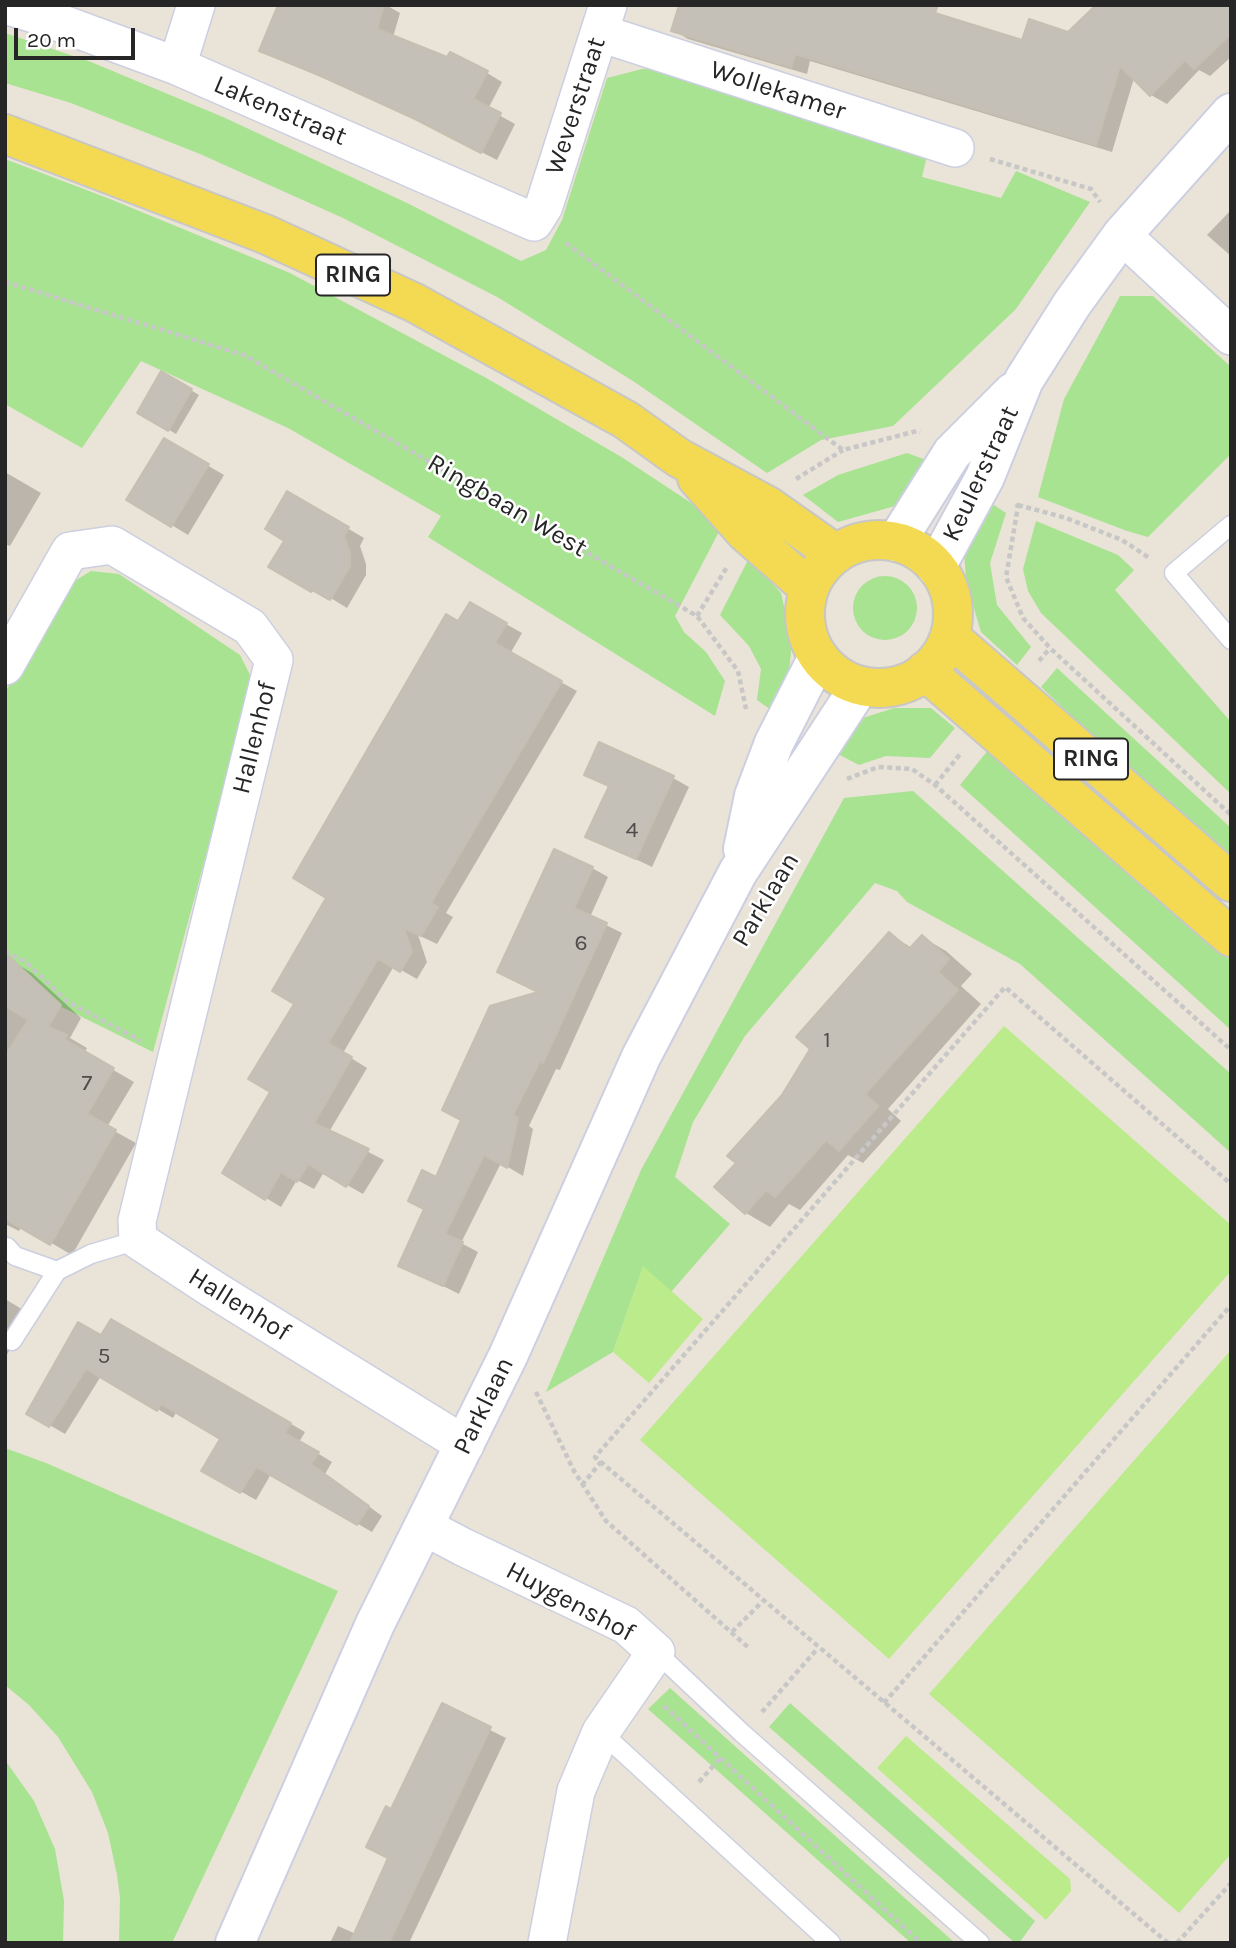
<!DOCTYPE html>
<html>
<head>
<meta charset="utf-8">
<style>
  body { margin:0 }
  #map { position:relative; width:1236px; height:1948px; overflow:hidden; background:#eae3d7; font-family:Karla,sans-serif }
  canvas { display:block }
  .frame { position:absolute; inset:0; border:7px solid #262626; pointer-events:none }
  .scale { position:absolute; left:14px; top:28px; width:121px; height:32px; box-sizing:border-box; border:4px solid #262626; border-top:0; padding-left:9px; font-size:21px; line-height:24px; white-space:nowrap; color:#262626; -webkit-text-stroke:5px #fff; paint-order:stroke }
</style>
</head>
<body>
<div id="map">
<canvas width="1236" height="1948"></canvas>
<div class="frame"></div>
<div class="scale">20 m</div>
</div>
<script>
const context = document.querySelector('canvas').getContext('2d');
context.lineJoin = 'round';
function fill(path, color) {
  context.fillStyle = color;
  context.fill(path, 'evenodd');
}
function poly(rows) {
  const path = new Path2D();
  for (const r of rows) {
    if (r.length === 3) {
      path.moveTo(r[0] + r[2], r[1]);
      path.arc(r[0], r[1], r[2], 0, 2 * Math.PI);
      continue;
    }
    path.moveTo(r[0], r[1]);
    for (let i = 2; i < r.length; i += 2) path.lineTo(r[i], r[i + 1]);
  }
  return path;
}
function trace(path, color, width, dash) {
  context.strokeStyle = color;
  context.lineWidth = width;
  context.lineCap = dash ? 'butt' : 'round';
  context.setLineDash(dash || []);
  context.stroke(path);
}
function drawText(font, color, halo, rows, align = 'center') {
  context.font = font + ' Karla,sans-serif';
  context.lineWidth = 5;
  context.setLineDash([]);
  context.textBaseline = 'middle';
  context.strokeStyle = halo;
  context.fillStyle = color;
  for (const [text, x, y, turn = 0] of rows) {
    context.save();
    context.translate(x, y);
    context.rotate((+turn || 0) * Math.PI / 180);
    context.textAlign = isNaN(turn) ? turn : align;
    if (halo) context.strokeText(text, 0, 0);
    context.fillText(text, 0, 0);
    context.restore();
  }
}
fill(poly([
  [5,33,91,62,223,117,407,203,521,261,546,250,562,220,607,78,642,69,669,66,928,151,922,177,1001,198,1016,171,1090,202,1016,309,893,426,821,440,767,473,633,381,499,298,343,218,200,154,71,103,5,83],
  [5,159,110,199,290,273,488,379,623,458,723,524,675,616,684,632,706,652,725,681,715,716,428,537,441,516,288,428,141,361,82,448,5,404],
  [1120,296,1153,296,1231,367,1231,454,1148,537,1127,531,1038,497,1064,399],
  [907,453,929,461,895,506,838,522,803,495,838,475],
  [988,501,1006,513,990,563,997,605,1031,647,1017,665,981,632,966,582,964,549],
  [1036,521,1118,555,1134,570,1115,590,1231,722,1231,794,1041,613,1028,591,1023,569],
  [749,558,781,593,792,642,789,672,774,712,757,700,761,669,749,646,720,615],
  [91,571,119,574,240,655,250,675,248,699,153,1052,5,979,5,692,73,582],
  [885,608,32],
  [1057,668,1231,828,1231,867,1041,687],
  [894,708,931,708,955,728,930,758,886,756,859,765,836,753,860,719],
  [989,749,1231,958,1231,1030,960,785],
  [913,791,1231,1074,1231,1153,1020,964,907,902,897,891,875,883,745,1036,693,1122,675,1177,730,1224,671,1292,643,1267,613,1352,546,1392,641,1170,844,798],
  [5,1448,46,1463,338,1591,172,1943,119,1943,120,1898,117,1875,108,1833,92,1792,58,1737,29,1705,5,1685],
  [670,1688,955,1943,911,1943,648,1709],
  [790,1703,1035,1921,1019,1943,1015,1943,769,1727],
  [5,1760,34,1801,55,1849,64,1901,63,1943,5,1943]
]), '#a7e390');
fill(poly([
  [1004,1026,1231,1225,1231,1271,889,1659,640,1440],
  [643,1266,703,1319,649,1383,613,1352],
  [1231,1350,1231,1854,1179,1913,929,1694],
  [906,1736,1070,1879,1071,1891,1046,1920,877,1768]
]), '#bceb8b');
fill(poly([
  [280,5,386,5,400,13,393,37,487,73,502,82,488,109,515,124,497,160,432,127,328,80,277,59,261,50],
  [1231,5,1231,57,1210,76,1199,70,1167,104,1151,95,1134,78,1112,152,810,61,807,74,688,39,673,30,1023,42],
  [1231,210,1231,256,1207,235],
  [162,373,199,395,176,434,139,412],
  [164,440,224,475,188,535,129,499],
  [5,472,41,493,10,546,5,544],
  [288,493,364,538,360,546,366,564,366,575,347,608,329,597,328,600,271,567,286,540],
  [470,604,522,633,510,654,577,691,446,913,453,917,437,944,418,935,427,962,417,979,394,966,343,1053,367,1068,329,1132,384,1160,363,1194,324,1172,314,1189,297,1180,281,1207,266,1198,273,1092,296,1003,329,897,458,623],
  [587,774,673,778,689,787,652,867,588,836,611,787],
  [592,868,608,877,590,917,622,933,560,1070,556,1069,529,1126,533,1129,523,1176,501,1163,461,1243,478,1252,459,1294,401,1265,437,1179,541,993,515,981],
  [889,934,912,948,922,937,946,951,972,974,961,986,981,1004,888,1109,901,1121,863,1163,848,1155,800,1210,789,1204,770,1227,746,1213,738,1163],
  [12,961,32,973,81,1018,70,1038,87,1048,84,1053,134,1082,107,1127,136,1143,72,1255,22,1226,19,1231,5,1224,5,972],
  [5,1299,30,1314,5,1358],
  [111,1321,305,1432,299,1442,332,1462,325,1474,382,1516,372,1532,271,1474,256,1500,203,1470,222,1438,177,1411,173,1418,101,1376,65,1434,29,1413,102,1337],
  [442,1706,506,1738,409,1943,330,1943,338,1926,356,1934,390,1858,392,1811]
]), '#0003');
const building = poly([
  [278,5,384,5,377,29,447,57,450,52,488,71,473,99,501,113,481,153,415,119,310,71,259,51,278,5],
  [679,5,938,5,935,13,1022,40,1029,19,1068,32,1096,5,1231,5,1231,34,1194,69,1185,60,1150,96,1120,66,1096,145,795,54,791,67,671,31,679,5],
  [161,371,192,389,168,431,137,413,161,371],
  [164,438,209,464,171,527,126,500,164,438],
  [287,491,349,527,344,536,350,554,350,566,330,600,312,590,311,592,268,567,284,541,265,529,287,491],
  [470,602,507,623,495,643,562,681,431,903,438,907,421,936,404,928,412,952,400,972,378,959,328,1043,352,1057,314,1123,369,1149,346,1187,308,1164,297,1182,281,1172,265,1200,222,1173,270,1092,248,1079,294,1004,272,991,326,898,293,878,446,614,458,621,470,602],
  [599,742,674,776,636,859,585,837,609,786,584,775,599,742],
  [554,849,593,867,574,908,607,923,543,1063,540,1061,513,1115,518,1118,507,1168,484,1155,445,1234,463,1242,443,1286,398,1266,424,1209,408,1201,422,1170,436,1177,461,1120,442,1110,490,1006,538,992,497,972,554,849],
  [889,932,909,949,922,935,949,959,938,972,958,990,865,1094,878,1106,839,1151,826,1140,775,1197,766,1190,745,1214,714,1187,736,1163,727,1156,782,1095,810,1049,796,1037,889,932],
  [5,953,61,1005,48,1027,67,1035,64,1039,114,1068,87,1114,116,1130,50,1245,5,1219,5,1056,28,1020,5,1006,5,953],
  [111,1319,291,1423,285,1433,319,1452,311,1464,369,1506,357,1525,256,1467,240,1493,201,1471,220,1439,161,1404,157,1411,86,1369,49,1427,26,1414,78,1322,101,1335,111,1319],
  [442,1703,491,1727,389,1943,350,1943,388,1858,366,1847,386,1806,391,1809,442,1703]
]);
fill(building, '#c5c0b7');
trace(building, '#c5bfb1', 2);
const service = poly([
  [1231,525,1174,573,1231,640],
  [7,1247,15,1256,57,1271,91,1254,138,1240],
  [12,1341,57,1271],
  [656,1652,742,1733,980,1943],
  [601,1732,831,1943]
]);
const minor = poly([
  [5,5,41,16,177,66,534,222,544,206,608,5],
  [600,33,955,148],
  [177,66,196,5],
  [1122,235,1231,336],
  [5,666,70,551,112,545,250,627,274,660,137,1221,138,1240,211,1288,465,1445],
  [425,1527,463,1547,626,1625,656,1652,601,1732,576,1791,547,1943]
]);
const tertiary = poly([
  [896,542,952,453,1013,392],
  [936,567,985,477,1024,380,1072,304,1122,235,1231,113],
  [743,849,754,796,774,743,818,657],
  [235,1943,375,1624,508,1356,641,1057,738,872,860,686]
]);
const primary = poly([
  [5,134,265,234,415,303,626,420,679,458,768,506,836,554],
  [697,478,746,533,809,588],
  [879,614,74],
  [950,637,1231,882],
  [925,671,1231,937]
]);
trace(service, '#cccfe1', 21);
trace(minor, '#cccfe1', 40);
trace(tertiary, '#cccfe1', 42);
trace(primary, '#c7c7c7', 42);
trace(poly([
  [990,159,1091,189,1100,202],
  [566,243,843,450,917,431,920,432],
  [5,282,244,355,697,616,738,671,746,709],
  [796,479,843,450],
  [1016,504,1018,506,1006,577,1023,618,1050,648,1231,815],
  [1018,505,1066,518,1122,540,1151,559],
  [697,616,727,567],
  [1039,661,1050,648],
  [847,779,878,767,912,769,935,785,1231,1050],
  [935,785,961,753],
  [5,951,26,962,68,1002,141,1041],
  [536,1392,574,1471,606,1521,750,1649],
  [582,1485,601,1462],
  [732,1632,763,1601],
  [884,1703,1231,1305],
  [664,1706,921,1943],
  [762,1712,818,1648],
  [699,1782,721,1757],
  [1168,1943,595,1457,1005,987,1231,1184],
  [1177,1943,1231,1883]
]), '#c7c7c7', 4.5, [5, 3.5]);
trace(service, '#fff', 18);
trace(minor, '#fff', 37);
trace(tertiary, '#fff', 38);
trace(primary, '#f4d952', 38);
drawText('23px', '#4e4c4a', null, [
  ["4",632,830],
  ["6",581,943],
  ["1",827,1040],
  ["7",87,1083],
  ["5",104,1356]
]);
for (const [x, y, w] of [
  [353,275,74],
  [1091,759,74]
]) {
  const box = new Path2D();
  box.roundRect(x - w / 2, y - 20.5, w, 41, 5);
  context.fillStyle = '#fff';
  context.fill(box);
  trace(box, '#262626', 2);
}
drawText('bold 24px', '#262626', null, [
  ["RING",353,275],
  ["RING",1091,759]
]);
drawText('26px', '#262626', '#fff', [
  ["Wollekamer",778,91,18],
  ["Weverstraat",576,106,-72],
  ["Lakenstraat",280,111,23],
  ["Keulerstraat",981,474,-65],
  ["Ringbaan West",507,506,30],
  ["Hallenhof",255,738,-76],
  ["Parklaan",766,900,-59],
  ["Hallenhof",239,1305,32],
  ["Parklaan",484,1406,-64],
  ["Huygenshof",570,1602,28]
]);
</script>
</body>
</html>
